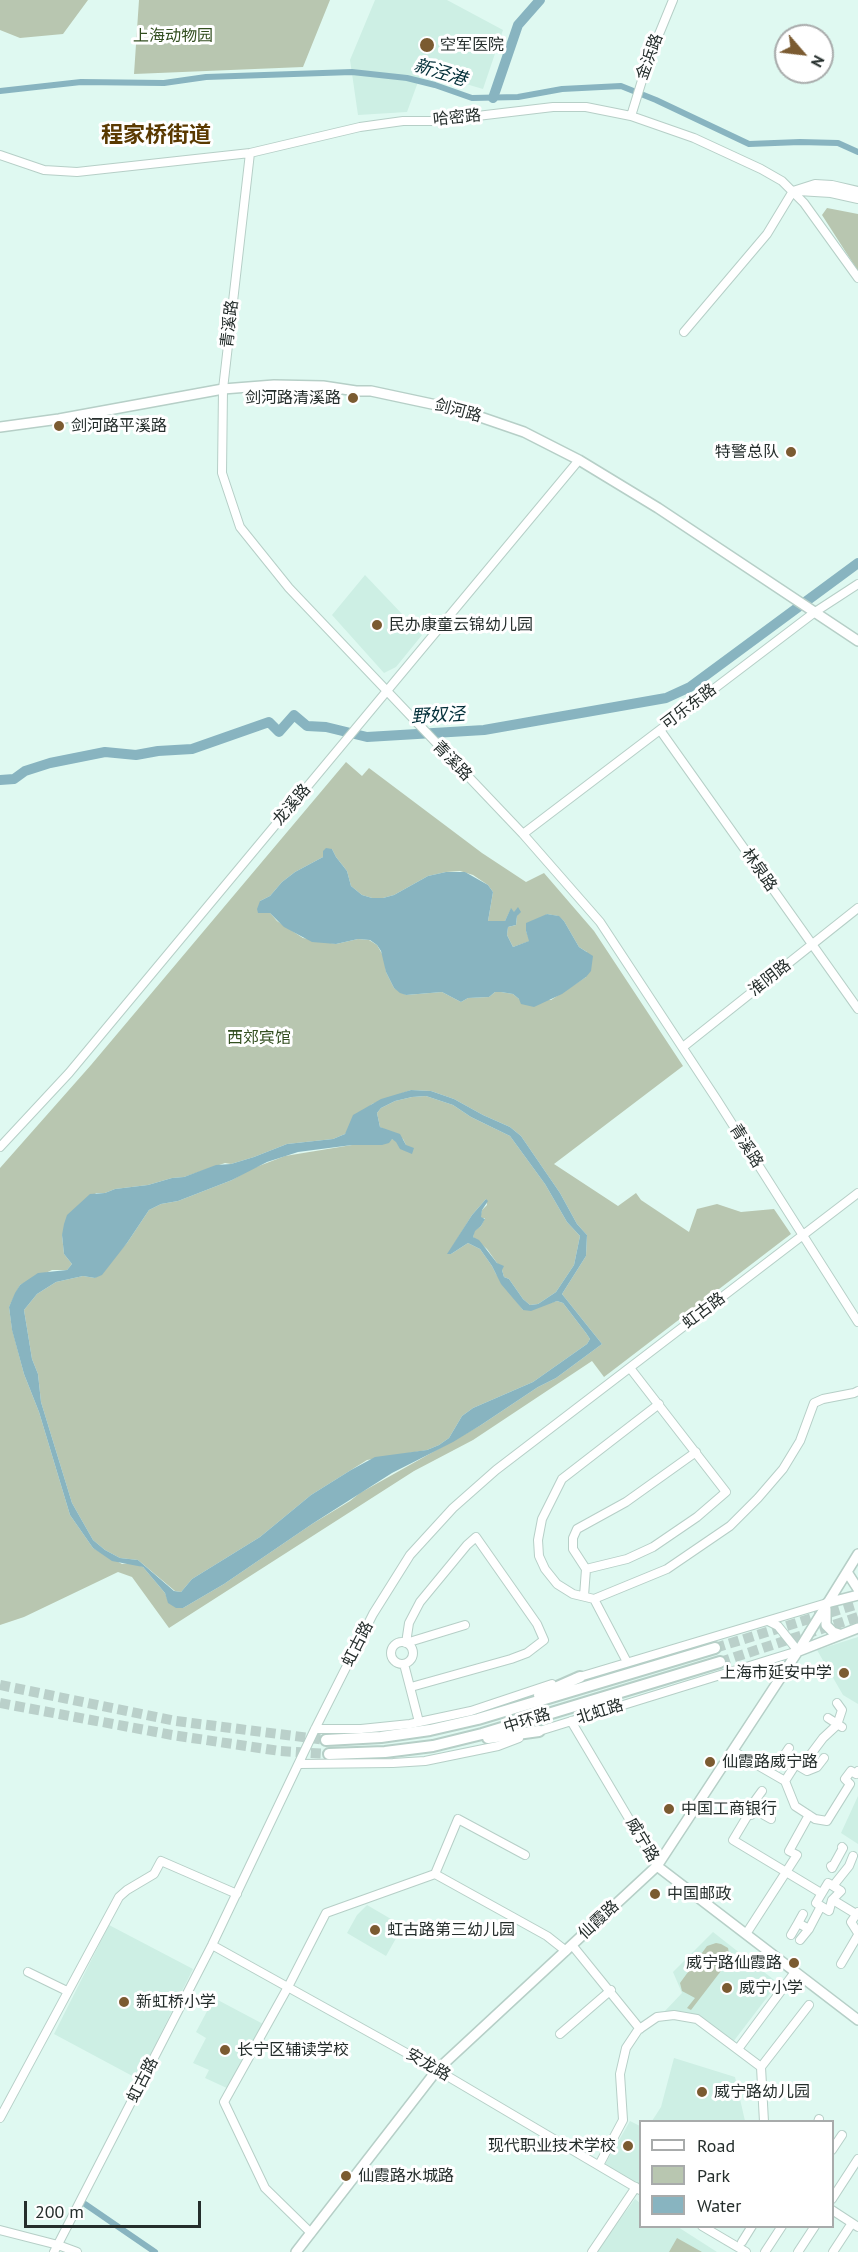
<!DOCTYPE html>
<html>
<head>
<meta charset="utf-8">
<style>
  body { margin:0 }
  #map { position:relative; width:858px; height:2252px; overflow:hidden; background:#dff9f1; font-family:"PT Sans",sans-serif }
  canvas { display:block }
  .legend { position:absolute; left:639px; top:2120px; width:195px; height:108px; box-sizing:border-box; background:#fff; border:2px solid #a8abab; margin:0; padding:8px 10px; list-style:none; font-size:18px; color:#252e2c }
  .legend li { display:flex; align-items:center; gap:12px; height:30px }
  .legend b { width:30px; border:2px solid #a8abab }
  .north { position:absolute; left:774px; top:24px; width:60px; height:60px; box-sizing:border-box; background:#fff; border:2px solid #a8abab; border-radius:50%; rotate:118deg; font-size:16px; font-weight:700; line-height:24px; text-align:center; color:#252e2c }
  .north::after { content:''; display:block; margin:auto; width:21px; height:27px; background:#7b5b31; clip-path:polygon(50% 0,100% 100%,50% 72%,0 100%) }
  .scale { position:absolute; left:24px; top:2201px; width:177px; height:27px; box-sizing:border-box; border:3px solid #252e2c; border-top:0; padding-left:8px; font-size:18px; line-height:21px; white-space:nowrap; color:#252e2c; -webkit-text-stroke:4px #fff; paint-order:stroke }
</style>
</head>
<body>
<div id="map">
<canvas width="858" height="2252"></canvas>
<ul class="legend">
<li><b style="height:8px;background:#fff"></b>Road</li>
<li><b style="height:16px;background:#b8c6b0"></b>Park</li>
<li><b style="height:16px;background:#88b4c0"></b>Water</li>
</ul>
<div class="north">N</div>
<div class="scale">200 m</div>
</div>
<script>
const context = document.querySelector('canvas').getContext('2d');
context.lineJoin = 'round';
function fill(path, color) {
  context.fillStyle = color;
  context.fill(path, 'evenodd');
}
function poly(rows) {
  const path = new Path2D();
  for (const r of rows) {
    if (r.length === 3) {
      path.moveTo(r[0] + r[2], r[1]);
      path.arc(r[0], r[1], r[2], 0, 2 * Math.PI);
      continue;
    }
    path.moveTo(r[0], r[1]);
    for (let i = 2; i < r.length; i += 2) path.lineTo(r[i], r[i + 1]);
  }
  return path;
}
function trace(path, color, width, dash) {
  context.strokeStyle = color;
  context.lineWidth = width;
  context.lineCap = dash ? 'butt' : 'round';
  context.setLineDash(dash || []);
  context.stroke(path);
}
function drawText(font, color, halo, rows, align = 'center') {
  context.font = font + ' "PT Sans","Noto Sans SC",sans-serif';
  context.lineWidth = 6;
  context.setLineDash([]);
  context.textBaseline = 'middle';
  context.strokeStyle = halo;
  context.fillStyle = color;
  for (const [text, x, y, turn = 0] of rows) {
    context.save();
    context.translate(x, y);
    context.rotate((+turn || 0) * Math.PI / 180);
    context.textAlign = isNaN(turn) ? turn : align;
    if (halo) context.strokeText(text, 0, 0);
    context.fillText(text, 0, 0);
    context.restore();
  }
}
fill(poly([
  [375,0,447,0,503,30,483,89,422,71,407,112,358,115,350,60],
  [365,575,422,635,396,667,384,673,332,615],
  [858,1637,858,1704,843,1695,817,1650],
  [858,1796,858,1844,841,1833],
  [367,1905,403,1926,386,1956,347,1933,357,1915],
  [109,1925,193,1969,138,2079,54,2034],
  [713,1932,778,1983,733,2042,696,2016,684,2013,664,2012,682,1993,673,1972],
  [214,1998,265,2025,229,2089,205,2078,209,2070,193,2063,206,2038,196,2032],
  [674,2058,735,2077,745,2121,652,2121,661,2107],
  [630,2121,640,2126,640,2187,604,2166],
  [635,2199,640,2203,640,2226,678,2227,717,2252,596,2252]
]), '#cdefe4');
fill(poly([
  [0,0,88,0,63,34,20,38,0,30],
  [139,0,330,0,303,67,134,74],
  [827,208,858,214,858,271,822,215],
  [346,762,362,776,369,768,482,853,526,882,544,873,594,931,683,1066,554,1164,618,1206,636,1193,641,1200,689,1232,697,1209,717,1204,741,1212,774,1209,791,1234,604,1377,592,1361,473,1440,414,1471,169,1628,132,1577,118,1572,24,1617,0,1625,0,1168,91,1065],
  [332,849,336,857,347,871,351,886,362,895,372,898,383,898,394,895,428,876,446,872,460,871,473,875,488,885,493,892,488,921,505,921,511,909,514,913,518,908,516,925,508,927,507,935,513,947,530,941,526,931,547,914,558,916,564,921,579,947,587,952,586,977,551,1000,519,999,513,994,501,992,495,992,489,997,468,998,461,1002,442,992,406,995,394,988,386,972,385,959,377,945,369,940,358,939,336,944,303,938,277,921,260,901,270,896,282,882,295,872,323,857],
  [411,1090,431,1091,454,1099,483,1115,510,1127,521,1136,560,1193,577,1224,587,1235,586,1256,562,1294,602,1344,556,1378,538,1387,481,1425,360,1493,350,1501,312,1524,224,1584,183,1608,169,1603,165,1593,143,1567,131,1563,122,1564,93,1548,70,1515,39,1412,24,1374,12,1329,9,1307,20,1285,52,1270,67,1270,72,1264,64,1254,62,1235,96,1193,105,1193,115,1189,148,1185,172,1178,184,1177,225,1163,231,1164,254,1157,287,1144,333,1139,345,1134,372,1104],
  [426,1096,453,1105,471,1117,510,1136,545,1184,567,1222,580,1236,574,1265,556,1292,538,1304,530,1305,523,1299,509,1279,504,1277,502,1270,487,1249,473,1237,474,1231,481,1226,485,1218,480,1218,482,1210,487,1205,486,1199,472,1215,448,1254,451,1254,468,1243,480,1249,492,1266,496,1274,523,1310,557,1301,563,1303,586,1333,590,1339,587,1344,533,1382,473,1408,462,1416,449,1438,439,1445,427,1450,367,1460,311,1495,260,1537,192,1579,181,1592,175,1591,138,1560,120,1558,105,1550,93,1540,72,1503,41,1402,38,1374,32,1359,24,1310,37,1294,56,1282,83,1276,95,1278,127,1243,149,1210,161,1204,178,1201,232,1180,251,1169,285,1156,352,1145,369,1145,392,1139,406,1145,403,1139,380,1127,377,1113,381,1108,395,1101,412,1097],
  [716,1943,721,1944,728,1948,729,1953,734,1954,691,2010,687,2008,695,1998,682,1991,680,1983,707,1946],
  [677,2238,702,2252,669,2252]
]), '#b8c6b0');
fill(poly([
  [326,848,332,849,336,857,347,871,351,886,362,895,372,898,383,898,394,895,428,876,446,872,465,872,488,885,493,892,488,921,505,921,511,908,514,912,518,907,521,912,517,916,516,925,508,927,507,935,513,947,529,941,526,931,526,923,547,914,559,916,564,921,579,947,593,956,591,971,586,977,562,994,534,1007,521,1004,519,999,513,994,501,992,495,992,489,997,468,998,461,1002,442,992,406,995,400,993,394,988,386,972,381,951,377,945,370,940,358,939,336,944,312,942,284,927,270,913,258,913,257,909,260,901,270,896,282,882,295,872,323,857,323,851],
  [411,1090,431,1091,454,1099,483,1115,510,1127,521,1136,560,1193,577,1224,587,1235,586,1256,562,1294,602,1344,556,1378,538,1387,481,1425,453,1442,392,1473,312,1524,224,1584,183,1608,176,1608,168,1603,165,1593,143,1567,112,1561,93,1548,70,1515,39,1412,24,1374,12,1330,9,1307,15,1293,20,1285,38,1273,67,1270,72,1264,64,1254,62,1235,64,1224,67,1215,90,1194,105,1193,115,1189,148,1185,172,1178,184,1177,216,1165,231,1164,254,1157,287,1144,333,1139,345,1134,353,1115,381,1099],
  [426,1096,453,1105,471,1117,510,1136,545,1184,567,1222,580,1236,574,1265,556,1292,538,1304,530,1305,523,1299,509,1279,504,1277,502,1270,504,1266,497,1263,479,1240,473,1237,475,1231,481,1226,485,1219,481,1217,482,1210,488,1201,486,1199,472,1215,447,1254,451,1254,468,1243,480,1249,492,1266,501,1284,523,1310,531,1311,557,1301,563,1303,586,1333,590,1339,587,1344,533,1382,473,1408,462,1416,449,1438,439,1445,427,1450,375,1457,351,1470,311,1495,260,1537,192,1579,181,1592,174,1591,138,1560,120,1558,105,1550,93,1540,72,1503,41,1402,38,1374,32,1359,24,1310,37,1294,56,1282,83,1276,95,1278,102,1275,127,1243,149,1210,161,1204,178,1201,232,1180,267,1162,298,1152,352,1145,382,1145,389,1143,392,1139,396,1142,400,1149,412,1154,414,1148,406,1145,400,1134,380,1127,377,1113,381,1108,395,1101,412,1097]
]), '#88b4c0');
trace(poly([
  [0,91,81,82,164,83,206,77,352,72,407,78,435,85,472,98,518,97,562,89,621,86,656,100,749,144,800,142,838,143,858,152],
  [85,2204,155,2252]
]), '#88b4c0', 6);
trace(poly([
  [493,98,518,25,540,0],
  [0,780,14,779,25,771,50,763,105,752,136,755,158,751,192,749,269,722,279,732,294,715,307,726,326,727,367,737,484,730,666,698,690,687,858,563]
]), '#88b4c0', 10);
trace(poly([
  [715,1648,858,1604],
  [720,1662,858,1617],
  [0,1685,176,1721,326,1740],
  [0,1703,172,1735,280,1751,329,1754]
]), '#bad0ca', 10, [10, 5]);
const minor = poly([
  [631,116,648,61,673,0],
  [250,153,223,389,222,473,240,527,289,588,523,834,600,922,717,1100,858,1322],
  [0,155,44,170,77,172,250,153,360,127,403,121,435,121,553,107,586,107,631,116,694,138,761,169,782,181,804,203,858,278],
  [793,191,815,184,832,185,858,191],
  [798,191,831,193,858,199],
  [684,332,767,234,793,191],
  [660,730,858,1009],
  [523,834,815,612,858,584],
  [683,1047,858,908],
  [0,1147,69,1073,579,460],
  [659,1404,562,1479,542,1519,538,1540,539,1556,545,1569,557,1584,573,1594,594,1599,667,1569,730,1526,758,1498,783,1469,800,1441,814,1403,823,1399,854,1393,858,1391],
  [586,1569,627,1559,653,1547,697,1517,726,1492,630,1368],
  [584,1596,586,1569,573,1549,573,1538,577,1529,626,1502,696,1452],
  [594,1599,627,1662],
  [402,1653,11],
  [404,1664,419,1722],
  [576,1678,827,1603],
  [411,1687,511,1659,527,1653,544,1640,537,1624,476,1537,467,1545,420,1602,409,1623,406,1643,465,1625],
  [828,1718,842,1727],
  [571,1721,657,1866],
  [315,1729,361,1729,410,1724,471,1711,552,1684],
  [536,1732,798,1651,778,1626,768,1621],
  [789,1748,783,1757,807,1771,817,1767,824,1758],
  [733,1751,785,1781,799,1759,808,1758,823,1738,837,1725,842,1710,837,1703],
  [299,1764,393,1763,425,1761,498,1746,519,1738],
  [778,1765,783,1757],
  [785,1781,795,1806,815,1819,827,1821,850,1784,845,1779,851,1771,856,1774,858,1771],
  [754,1802,762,1791],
  [755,1810,771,1819],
  [748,1815,751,1815,759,1804,754,1802,746,1813,748,1815,733,1840,821,1893],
  [831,1866,832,1868,843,1848,842,1847],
  [435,1874,458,1819,525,1855],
  [833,1886,828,1883,816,1903,829,1911,832,1900,841,1891,833,1886,849,1866,853,1856],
  [833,1900,856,1914],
  [858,1912,851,1922,858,1933],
  [803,1914,798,1923,809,1929],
  [746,1934,797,1855,789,1851,809,1815],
  [791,1935,798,1923],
  [800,1940,809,1929,821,1906],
  [212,1945,437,2070,640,2190],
  [572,1945,640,2029],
  [841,1964,858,1935],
  [28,1972,67,1991],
  [560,2034,611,1990],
  [738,2049,795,1972],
  [761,2067,809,2005],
  [0,2118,119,1897,127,1890,154,1874,161,1861,237,1894],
  [818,2122,819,2119],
  [832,2150,842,2135],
  [599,2165,623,2120,620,2074,626,2048,638,2030,657,2017,674,2015,697,2019,761,2067,764,2122],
  [832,2199,858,2159],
  [832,2210,858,2227],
  [702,2226,746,2252],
  [0,2230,58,2245,77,2252],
  [311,2233,265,2188,224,2102,288,1987,326,1913,435,1874,547,1936,566,1951],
  [742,2242,752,2226],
  [54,2252,212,1945,315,1729,373,1614,410,1555,453,1508,496,1470,858,1193],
  [592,2252,636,2187],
  [765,2252,782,2226],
  [798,2252,815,2226],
  [833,2252,852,2223]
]);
const major = poly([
  [0,427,59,419,223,389,274,385,323,386,356,391,371,391,460,410,524,432,579,460,658,508,858,641],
  [847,1572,858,1589],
  [827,1603,858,1595],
  [826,1609,826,1625,833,1632,839,1634],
  [799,1651,858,1628],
  [657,1866,858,2020],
  [296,2252,437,2070,657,1866,798,1651,858,1554]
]);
const highway = poly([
  [539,1695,580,1677],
  [488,1738,539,1731],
  [326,1740,381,1737,430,1730,478,1719,715,1648],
  [329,1754,385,1752,433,1746,482,1734,720,1662]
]);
trace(minor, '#b6cfc7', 10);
trace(major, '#b6cfc7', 12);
trace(highway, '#b6cfc7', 14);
trace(minor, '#fff', 8);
trace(major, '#fff', 9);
trace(highway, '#fff', 10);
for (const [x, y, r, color] of [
  [427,45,8,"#7b5b31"],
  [353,398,6,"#7b5b31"],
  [59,426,6,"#7b5b31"],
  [791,452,6,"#7b5b31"],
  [377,625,6,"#7b5b31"],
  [844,1673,6,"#7b5b31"],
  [710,1762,6,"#7b5b31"],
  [669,1809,6,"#7b5b31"],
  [655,1894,6,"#7b5b31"],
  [375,1930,6,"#7b5b31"],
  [794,1963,6,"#7b5b31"],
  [727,1988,6,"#7b5b31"],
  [124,2002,6,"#7b5b31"],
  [225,2050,6,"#7b5b31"],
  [702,2092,6,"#7b5b31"],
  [628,2146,6,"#7b5b31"],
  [346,2176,6,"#7b5b31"]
]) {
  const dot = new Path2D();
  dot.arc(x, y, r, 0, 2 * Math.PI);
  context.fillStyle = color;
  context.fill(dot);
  trace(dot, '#fff', 2);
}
drawText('16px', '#334f20', '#fff', [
  ["上海动物园",173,36],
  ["西郊宾馆",259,1038]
]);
drawText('16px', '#252e2c', '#fff', [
  ["空军医院",440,45],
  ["剑河路清溪路",341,398,"right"],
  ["剑河路平溪路",71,426],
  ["特警总队",779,452,"right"],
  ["民办康童云锦幼儿园",389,625],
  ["上海市延安中学",832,1673,"right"],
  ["仙霞路威宁路",722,1762],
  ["中国工商银行",681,1809],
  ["中国邮政",667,1894],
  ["虹古路第三幼儿园",387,1930],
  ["威宁路仙霞路",782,1963,"right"],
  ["威宁小学",739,1988],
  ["新虹桥小学",136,2002],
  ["长宁区辅读学校",237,2050],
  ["威宁路幼儿园",714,2092],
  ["现代职业技术学校",616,2146,"right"],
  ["仙霞路水城路",358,2176]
], 'left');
drawText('16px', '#252e2c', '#fff', [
  ["金浜路",650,57,-70],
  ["哈密路",457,118,-6],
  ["青溪路",230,324,-83],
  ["剑河路",458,411,15],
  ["可乐东路",689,707,-37],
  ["青溪路",452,761,46],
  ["龙溪路",292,805,-50],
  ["林泉路",759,870,55],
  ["淮阴路",770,978,-38],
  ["青溪路",746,1146,58],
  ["虹古路",704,1311,-37],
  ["虹古路",358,1644,-63],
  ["北虹路",600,1712,-17],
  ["中环路",527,1721,-17],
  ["威宁路",642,1840,59],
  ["仙霞路",599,1920,-43],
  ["安龙路",428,2065,30],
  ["虹古路",143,2080,-63]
]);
drawText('italic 18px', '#04303a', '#fff', [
  ["新泾港",440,73,17],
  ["野奴泾",438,716,-3]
]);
drawText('bold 22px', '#5a3900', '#fff', [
  ["程家桥街道",156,136]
]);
</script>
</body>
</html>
